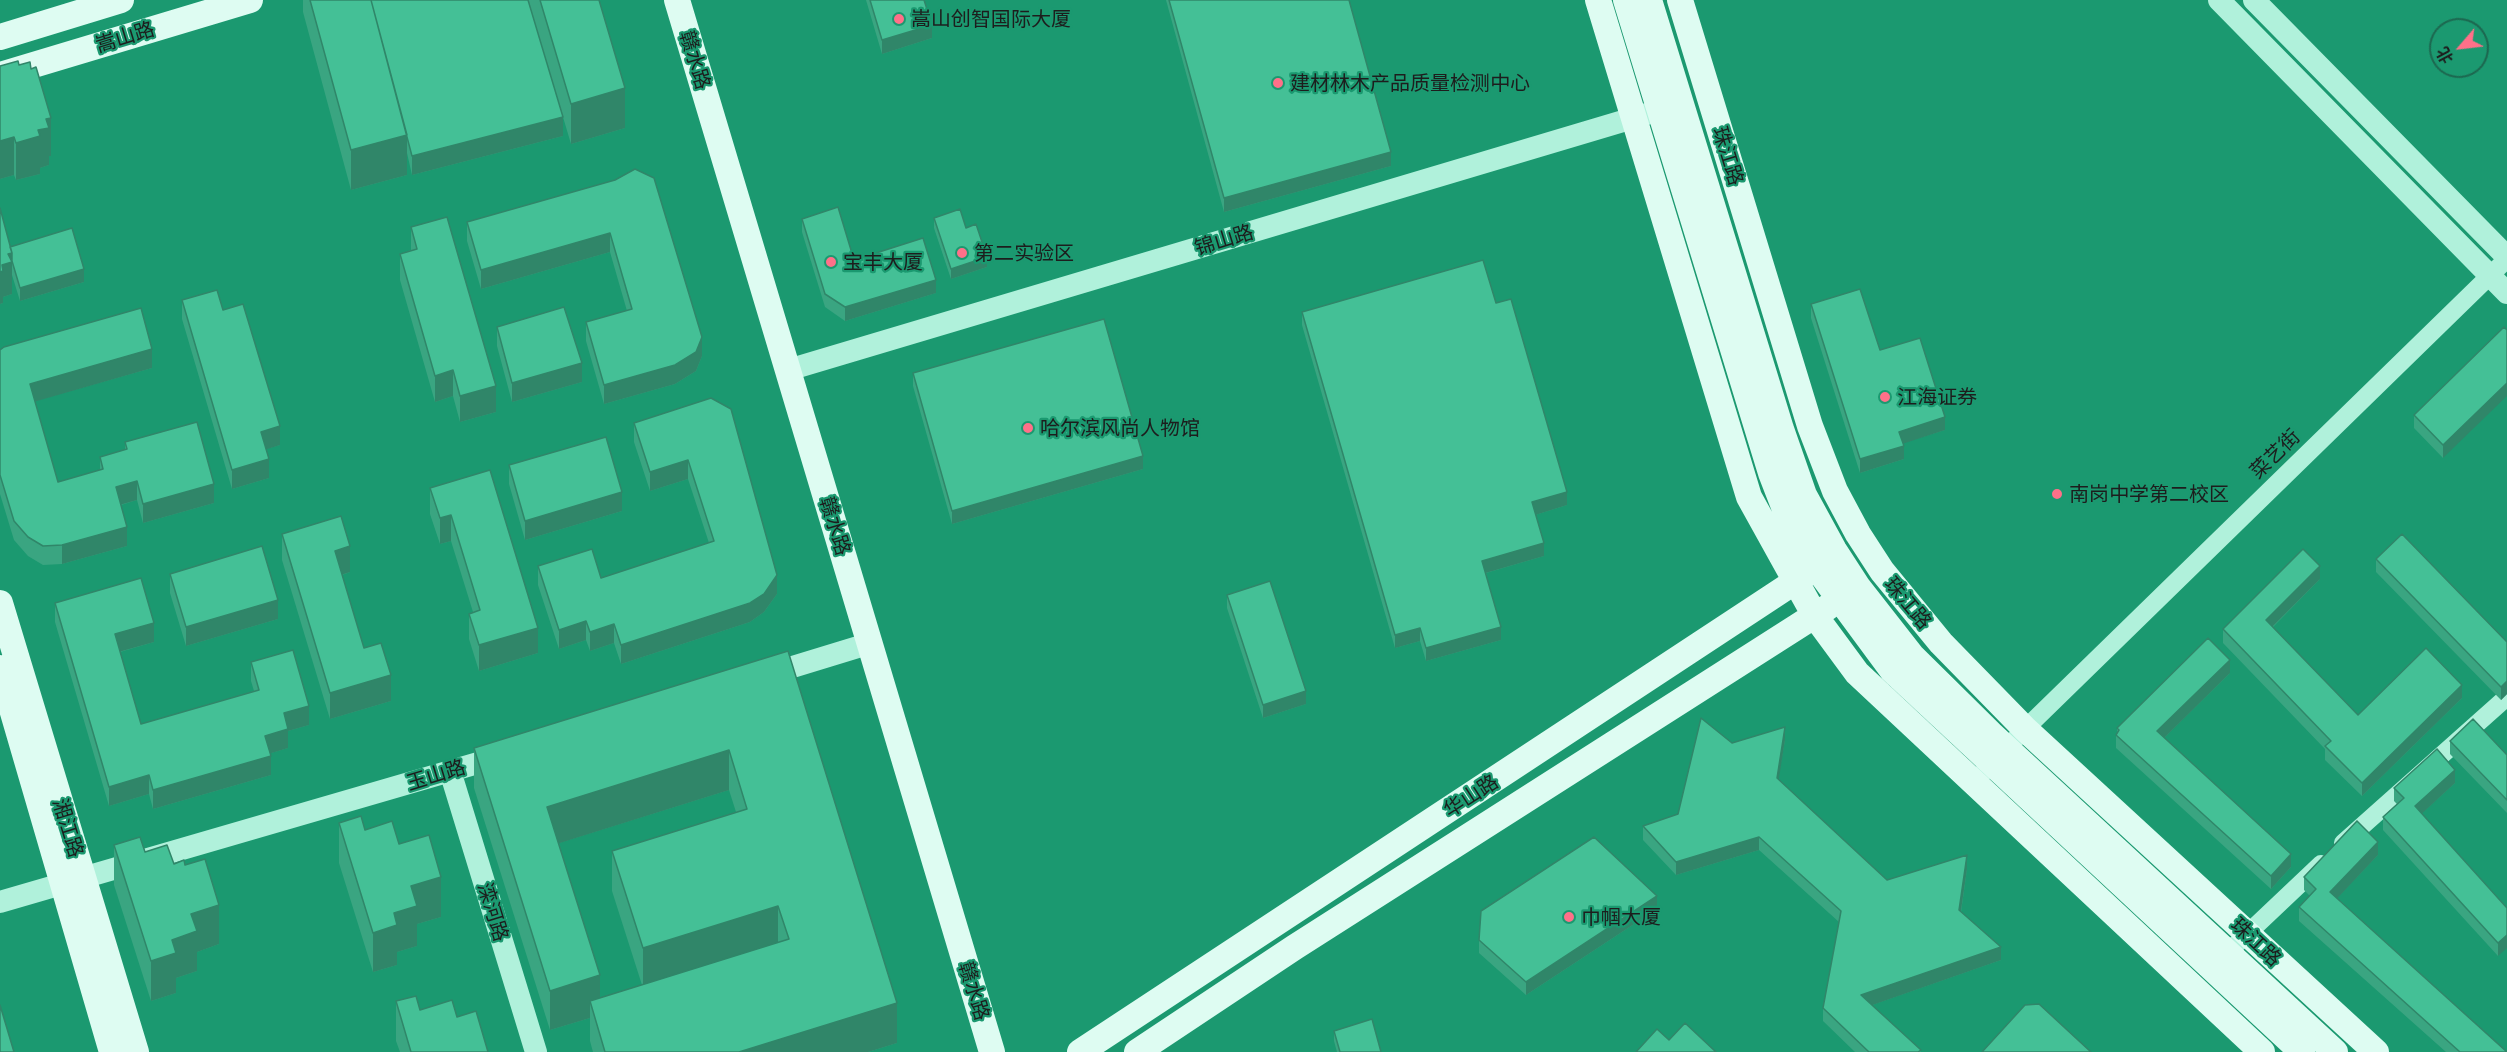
<!DOCTYPE html>
<html>
<head>
<meta charset="utf-8">
<style>
  body { margin:0 }
  #map { position:relative; width:2507px; height:1052px; overflow:hidden; background:#1b9970; font-family:Barlow,"Noto Sans SC",sans-serif }
  canvas { display:block }
  .north { position:absolute; left:2429px; top:18px; width:60px; height:60px; box-sizing:border-box; background:#1b9970; border:2px solid #1c674f; border-radius:50%; rotate:242deg; font-size:16px; font-weight:700; line-height:24px; text-align:center; color:#1d1d1d }
  .north::after { content:''; display:block; margin:auto; width:21px; height:27px; background:#ff7089; clip-path:polygon(50% 0,100% 100%,50% 72%,0 100%) }
</style>
</head>
<body>
<div id="map">
<canvas width="2507" height="1052"></canvas>
<div class="north">北</div>
</div>
<script>
const context = document.querySelector('canvas').getContext('2d');
context.lineJoin = 'round';
function poly(rows) {
  const path = new Path2D();
  for (const r of rows) {
    path.moveTo(r[0], r[1]);
    for (let i = 2; i < r.length; i += 2) path.lineTo(r[i], r[i + 1]);
  }
  return path;
}
function trace(path, color, width, dash) {
  context.strokeStyle = color;
  context.lineWidth = width;
  context.lineCap = dash ? 'butt' : 'round';
  context.setLineDash(dash || []);
  context.stroke(path);
}
function fill(path, color) {
  context.fillStyle = color;
  context.fill(path, 'evenodd');
}
function drawText(font, color, halo, rows, align = 'center') {
  context.font = font + ' Barlow,"Noto Sans SC",sans-serif';
  context.lineWidth = 4.5;
  context.setLineDash([]);
  context.textBaseline = 'middle';
  context.strokeStyle = halo;
  context.fillStyle = color;
  for (const [text, x, y, turn = 0] of rows) {
    context.save();
    context.translate(x, y);
    context.rotate((+turn || 0) * Math.PI / 180);
    context.textAlign = isNaN(turn) ? turn : align;
    if (halo) context.strokeText(text, 0, 0);
    context.fillText(text, 0, 0);
    context.restore();
  }
}
trace(poly([
  [1973,783,2025,729,2507,259],
  [2343,843,2507,697],
  [2227,953,2321,864]
]), '#b0f1db', 18);
trace(poly([
  [2219,0,2507,293],
  [2254,0,2507,257],
  [788,370,1650,113],
  [763,676,871,643],
  [450,771,536,1052],
  [0,902,502,756]
]), '#b0f1db', 22);
trace(poly([
  [677,0,992,1052],
  [1598,0,1749,497,1815,616,1857,673,2262,1052],
  [1626,0,1771,473,1788,517,1816,567,1892,670,2302,1052],
  [1649,0,1781,429,1804,495,1834,550,1858,587,1912,656,1991,734,2335,1052],
  [1680,0,1810,426,1835,491,1858,534,1882,571,1941,643,2025,729,2376,1052],
  [0,37,121,0],
  [0,75,250,0],
  [0,603,136,1052],
  [0,668,112,1052],
  [1080,1052,1808,573],
  [1137,1052,1295,947,1828,607]
]), '#defcf2', 26);
fill(poly([
  [303,0,599,0,625,128,571,144,547,63,563,136,412,175,407,153,407,175,351,190,303,12],
  [866,0,924,0,932,38,882,54],
  [1166,0,1349,0,1391,166,1224,212],
  [0,66,51,156,49,156,49,165,40,168,40,174,16,180,14,175,0,179],
  [615,180,702,356,696,371,675,384,604,404,586,341,586,322,627,311,610,252,481,289,467,241,467,222],
  [0,208,10,247,84,282,20,301,12,275,12,294,3,297,3,303,0,304],
  [934,218,987,267,951,279,934,228],
  [802,219,854,260,936,293,845,321,825,307,802,232],
  [411,227,496,412,460,422,453,396,435,402,400,280,400,254,411,250],
  [182,300,223,310,280,445,266,449,269,478,232,489,182,319],
  [1496,303,1567,505,1535,515,1544,556,1486,573,1501,640,1426,661,1420,641,1395,648,1302,325,1302,312],
  [1811,304,1880,350,1945,430,1903,443,1904,459,1860,473,1811,318],
  [497,327,582,382,512,402,497,346],
  [2507,330,2443,458,2414,428,2414,415],
  [0,350,152,368,35,401,58,482,100,470,100,457,125,450,125,442,214,503,143,523,137,500,121,505,127,546,62,564,43,565,28,556,14,540,0,494],
  [913,373,1143,469,952,524,913,386],
  [711,398,777,594,764,612,750,622,621,664,614,643,590,651,586,640,559,649,538,585,538,566,601,578,709,543,688,479,650,491,634,442,634,423],
  [509,465,622,511,525,540,509,484],
  [490,470,538,653,479,671,469,639,469,614,473,612,451,541,440,544,430,514,430,488],
  [282,534,350,572,342,575,364,648,391,701,330,719,282,560],
  [2376,559,2507,642,2507,694,2501,700,2376,572],
  [170,574,278,619,186,646,170,593],
  [2320,579,2273,627,2358,715,2462,698,2362,796,2325,760,2325,749,2223,643,2223,629],
  [1227,595,1306,704,1263,718,1227,608],
  [55,603,154,642,120,652,141,724,254,691,251,681,251,662,309,725,288,731,288,748,271,753,271,775,153,809,149,794,109,806,55,622],
  [788,651,897,1043,868,1052,593,1052,590,1041,590,1018,550,1030,474,788,474,748],
  [729,790,736,812,612,851,612,891,642,985,600,998,559,843],
  [2230,673,2164,738,2291,867,2271,889,2116,748,2116,735,2117,733,2117,728],
  [1785,740,1778,780,1887,880,1967,869,1961,912,2001,960,1872,1005,1921,1052,1855,1052,1823,1021,1823,1008,1839,922,1759,850,1676,875,1643,840,1643,826,1678,814,1732,743],
  [2450,741,2507,755,2507,813,2450,754],
  [2455,783,2421,814,2507,908,2498,956,2383,830,2383,817,2397,804,2394,801,2394,788],
  [339,823,365,830,399,844,441,917,417,924,417,946,397,952,397,965,373,972,339,863],
  [114,845,174,864,185,865,219,944,197,952,197,971,176,978,176,993,151,1001,114,885],
  [2378,855,2337,898,2507,1052,2446,1052,2299,921,2299,907,2310,896,2304,890,2304,877],
  [1657,909,1526,995,1479,953,1479,940],
  [396,1001,420,1010,457,1017,488,1052,400,1052,396,1041],
  [1334,1031,1381,1052,1337,1052,1334,1041]
]), '#3aa581');
fill(poly([
  [932,25,932,38,882,54,882,40],
  [625,88,625,128,571,144,571,104],
  [563,117,563,136,412,175,412,156],
  [51,118,51,156,49,156,49,165,40,168,40,174,16,180,16,143,46,119],
  [407,135,407,175,351,190,351,150],
  [14,137,14,175,0,179,0,141],
  [1391,152,1391,166,1224,212,1224,198],
  [610,233,610,252,481,289,481,270],
  [12,253,12,294,3,297,3,303,0,304,0,272,2,265,8,254],
  [987,257,987,267,951,279,951,269],
  [84,269,84,282,20,301,20,288],
  [936,280,936,293,845,321,845,307],
  [702,337,702,356,696,371,675,384,604,404,604,385],
  [152,349,152,368,30,403,30,384],
  [582,363,582,382,512,402,512,383],
  [453,370,453,396,435,402,435,376],
  [2507,383,2507,396,2443,458,2443,445],
  [496,386,496,412,460,422,460,396],
  [1945,417,1945,430,1899,445,1899,432],
  [280,426,280,445,261,451,261,432],
  [1904,446,1904,459,1860,473,1860,459],
  [1143,456,1143,469,952,524,952,511],
  [269,459,269,478,232,489,232,470],
  [688,460,688,479,650,491,650,472],
  [137,481,137,500,116,506,116,487],
  [214,484,214,503,143,523,143,504],
  [622,492,622,511,525,540,525,521],
  [1567,492,1567,505,1532,516,1532,502],
  [451,515,451,541,440,544,440,518],
  [127,527,127,546,62,564,62,545],
  [1544,543,1544,556,1482,574,1482,561],
  [350,546,350,572,335,577,335,551],
  [2320,566,2320,579,2266,633,2266,620],
  [777,575,777,594,764,612,750,622,621,664,621,645],
  [278,600,278,619,186,646,186,627],
  [586,621,586,640,559,649,559,630],
  [154,623,154,642,115,653,115,634],
  [614,624,614,643,590,651,590,632],
  [1501,627,1501,640,1426,661,1426,648],
  [538,628,538,653,479,671,479,645],
  [1420,628,1420,641,1395,648,1395,635],
  [2230,660,2230,673,2157,745,2157,731],
  [391,675,391,701,330,719,330,693],
  [2507,681,2507,694,2501,700,2501,687],
  [2462,685,2462,698,2362,796,2362,783],
  [1306,691,1306,704,1263,718,1263,705],
  [309,706,309,725,288,731,288,748,265,755,265,736,284,713],
  [1785,727,1785,740,1777,791,1777,778],
  [729,750,729,790,547,847,547,807],
  [271,756,271,775,153,809,153,790],
  [2455,770,2455,783,2415,820,2415,806],
  [149,775,149,794,109,806,109,787],
  [1759,837,1759,850,1676,875,1676,862],
  [2378,842,2378,855,2330,906,2330,892],
  [2291,854,2291,867,2271,889,2271,876],
  [1967,855,1967,869,1959,924,1959,910],
  [441,877,441,917,417,924,417,946,397,952,397,965,373,972,373,933,394,913,411,886],
  [1657,896,1657,909,1526,995,1526,982],
  [219,905,219,944,197,952,197,971,176,978,176,993,151,1001,151,961,172,940,191,914],
  [778,906,778,946,643,988,643,948],
  [2507,935,2507,948,2498,956,2498,943],
  [2001,947,2001,960,1861,1009,1861,995],
  [600,975,600,1015,590,1001,590,1018,550,1030,550,991],
  [897,1003,897,1043,868,1052,739,1052]
]), '#308669');
const building = poly([
  [310,0,371,0,407,135,351,150,310,0],
  [371,0,528,0,563,117,412,156,371,0],
  [540,0,599,0,625,88,571,104,540,0],
  [870,0,924,0,932,25,882,40,870,0],
  [1169,0,1349,0,1391,152,1224,198,1169,0],
  [18,61,19,65,30,62,31,69,36,67,51,118,46,119,49,128,38,130,40,136,16,143,14,137,0,141,0,66,18,61],
  [635,169,654,178,702,337,696,352,675,365,604,385,586,322,632,309,610,233,481,270,467,222,615,180,635,169],
  [838,207,854,260,923,238,936,280,845,307,825,294,802,219,838,207],
  [0,208,12,253,8,254,12,262,2,265,3,271,0,272,0,208],
  [960,209,966,228,976,224,987,257,951,269,934,218,960,209],
  [447,217,496,386,460,396,453,370,435,376,400,254,417,249,411,227,447,217],
  [72,228,84,269,20,288,12,261,12,253,10,247,72,228],
  [1483,260,1496,303,1511,299,1567,492,1532,502,1544,543,1482,561,1501,627,1426,648,1420,628,1395,635,1302,312,1483,260],
  [1860,289,1880,350,1920,338,1945,417,1899,432,1904,446,1860,459,1811,304,1860,289],
  [217,290,223,310,243,304,280,426,261,432,269,459,232,470,182,300,217,290],
  [564,307,582,363,512,383,497,327,564,307],
  [141,308,152,349,30,384,58,482,103,469,100,457,127,449,125,442,197,422,214,484,143,504,137,481,116,487,127,527,62,545,43,546,28,537,14,521,0,475,0,350,4,347,141,308],
  [1104,319,1143,456,952,511,913,373,1104,319],
  [2504,327,2507,330,2507,383,2443,445,2414,415,2504,327],
  [711,398,731,409,777,575,764,594,750,603,621,645,614,624,590,632,586,621,559,630,538,566,592,549,601,578,714,541,688,460,650,472,634,423,711,398],
  [606,437,622,492,525,521,509,465,606,437],
  [490,470,538,628,479,645,469,614,480,610,451,515,440,518,430,488,490,470],
  [341,516,350,546,335,551,364,648,381,643,391,675,330,693,282,534,341,516],
  [2402,534,2507,642,2507,681,2501,687,2376,559,2402,534],
  [262,546,278,600,186,627,170,574,262,546],
  [2303,549,2320,566,2266,620,2358,715,2426,648,2462,685,2362,783,2325,746,2331,741,2223,629,2303,549],
  [141,578,154,623,115,634,141,724,259,690,251,662,293,650,309,706,284,713,288,729,265,736,271,756,153,790,149,775,109,787,55,603,141,578],
  [1270,581,1306,691,1263,705,1227,595,1270,581],
  [2208,638,2230,660,2157,731,2291,854,2271,876,2116,735,2119,730,2117,728,2208,638],
  [788,651,897,1003,739,1052,605,1052,590,1001,789,939,778,906,643,948,612,851,747,809,729,750,547,807,600,975,550,991,474,748,788,651],
  [1701,718,1732,743,1785,727,1777,778,1887,880,1967,855,1959,910,2001,947,1861,995,1921,1050,1918,1052,1869,1052,1823,1008,1841,911,1759,837,1676,862,1643,826,1678,814,1701,718],
  [2473,719,2507,755,2507,800,2450,741,2473,719],
  [2437,749,2455,770,2415,806,2507,908,2507,935,2498,943,2383,817,2404,798,2394,788,2437,749],
  [361,816,365,830,392,821,399,844,429,835,441,877,411,886,417,906,394,913,397,925,373,933,339,823,361,816],
  [2357,821,2378,842,2330,892,2507,1052,2460,1052,2299,907,2316,889,2304,877,2357,821],
  [140,837,145,852,167,845,174,864,184,860,185,865,205,859,219,905,191,914,197,931,172,940,176,953,151,961,114,845,140,837],
  [1594,837,1657,896,1526,982,1479,940,1481,911,1594,837],
  [416,996,420,1010,452,1000,457,1017,476,1011,488,1052,411,1052,396,1001,416,996],
  [2039,1004,2091,1052,1982,1052,2025,1005,2039,1004],
  [0,1005,14,1052,0,1052,0,1005],
  [1372,1019,1381,1052,1340,1052,1334,1031,1372,1019],
  [1685,1023,1716,1052,1636,1052,1657,1029,1669,1040,1685,1023]
]);
fill(building, '#44c096');
trace(building, '#308669', 1.5);
for (const [x, y, r, color] of [
  [899,19,6,"#ff7089"],
  [1278,83,6,"#ff7089"],
  [962,253,6,"#ff7089"],
  [831,262,6,"#ff7089"],
  [1885,397,6,"#ff7089"],
  [1028,428,6,"#ff7089"],
  [2057,494,6,"#ff7089"],
  [1569,917,6,"#ff7089"]
]) {
  const dot = new Path2D();
  dot.arc(x, y, r, 0, 2 * Math.PI);
  context.fillStyle = color;
  context.fill(dot);
  trace(dot, '#1b9970', 2);
}
drawText('20px', '#1d1d1d', '#1b9970', [
  ["嵩山创智国际大厦",911,19],
  ["建材林木产品质量检测中心",1290,83],
  ["第二实验区",974,253],
  ["宝丰大厦",843,262],
  ["江海证券",1897,397],
  ["哈尔滨风尚人物馆",1040,428],
  ["南岗中学第二校区",2069,494],
  ["巾帼大厦",1581,917]
], 'left');
drawText('20px', '#1d1d1d', '#1b9970', [
  ["嵩山路",125,37,-17],
  ["赣水路",695,60,73],
  ["珠江路",1728,156,73],
  ["锦山路",1224,240,-17],
  ["菜艺街",2275,454,-44],
  ["赣水路",835,526,73],
  ["珠江路",1908,603,50],
  ["玉山路",436,775,-17],
  ["华山路",1471,796,-33],
  ["湘江路",68,828,73],
  ["滦河路",493,912,73],
  ["珠江路",2256,942,43],
  ["赣水路",974,991,73]
]);
</script>
</body>
</html>
